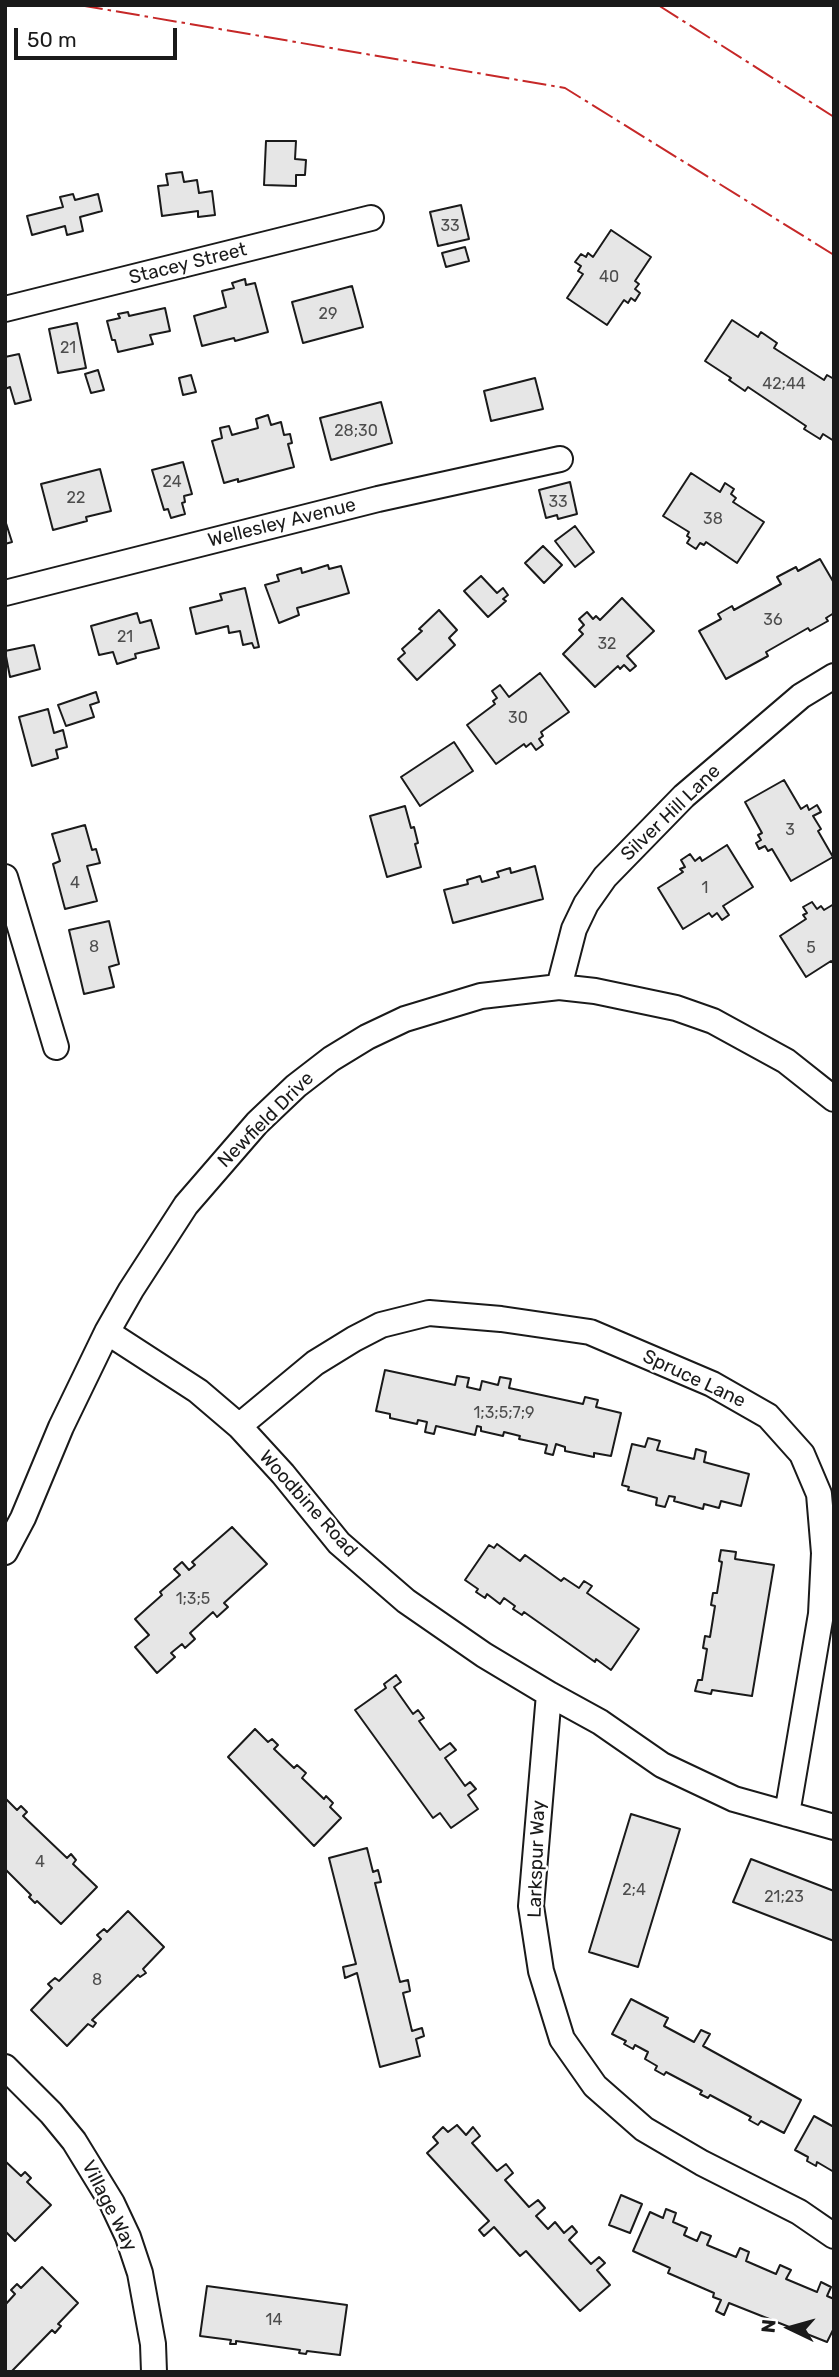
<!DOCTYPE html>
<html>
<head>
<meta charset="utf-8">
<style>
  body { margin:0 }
  #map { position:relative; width:839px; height:2377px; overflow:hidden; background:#fff; font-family:Rubik,sans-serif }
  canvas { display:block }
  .frame { position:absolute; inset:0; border:7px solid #1a1a1a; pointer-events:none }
  .north { position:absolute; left:755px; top:2293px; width:70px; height:70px; -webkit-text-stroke:5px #fff; paint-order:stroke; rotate:275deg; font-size:19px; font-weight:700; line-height:28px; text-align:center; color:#1a1a1a }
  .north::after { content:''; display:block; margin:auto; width:24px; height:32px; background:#1a1a1a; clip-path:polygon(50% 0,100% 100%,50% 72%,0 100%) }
  .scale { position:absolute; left:14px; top:28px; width:163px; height:32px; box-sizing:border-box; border:4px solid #1a1a1a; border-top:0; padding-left:9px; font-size:21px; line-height:24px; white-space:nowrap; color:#1a1a1a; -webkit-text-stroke:5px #fff; paint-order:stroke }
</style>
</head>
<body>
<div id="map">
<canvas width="839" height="2377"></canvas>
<div class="frame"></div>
<div class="north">N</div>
<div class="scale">50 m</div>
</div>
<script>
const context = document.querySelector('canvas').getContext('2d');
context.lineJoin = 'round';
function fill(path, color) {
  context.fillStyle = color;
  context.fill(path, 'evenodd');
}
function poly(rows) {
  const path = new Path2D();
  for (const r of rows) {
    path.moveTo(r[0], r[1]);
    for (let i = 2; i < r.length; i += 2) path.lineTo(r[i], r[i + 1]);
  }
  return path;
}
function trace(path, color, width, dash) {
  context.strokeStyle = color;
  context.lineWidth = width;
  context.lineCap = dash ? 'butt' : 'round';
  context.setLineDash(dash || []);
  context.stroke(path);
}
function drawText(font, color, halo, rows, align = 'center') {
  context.font = font + ' Rubik,sans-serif';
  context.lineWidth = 5;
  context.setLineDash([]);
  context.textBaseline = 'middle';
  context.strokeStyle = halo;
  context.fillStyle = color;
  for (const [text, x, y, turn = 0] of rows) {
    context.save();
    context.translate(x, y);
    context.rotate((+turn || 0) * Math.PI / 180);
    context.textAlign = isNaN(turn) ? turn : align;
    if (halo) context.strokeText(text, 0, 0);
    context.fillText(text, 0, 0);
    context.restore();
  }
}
const building = poly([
  [266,141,296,141,295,159,306,160,305,175,296,175,296,186,264,185,266,141],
  [182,172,184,182,197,180,199,193,212,191,215,215,198,217,198,211,162,216,158,186,168,185,166,174,182,172],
  [73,194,75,200,98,194,102,211,80,217,83,231,67,235,65,226,32,235,27,216,63,207,60,197,73,194],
  [461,205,469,239,438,246,430,212,461,205],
  [611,230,651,257,635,281,639,284,635,289,640,293,635,301,631,298,628,303,624,300,607,325,567,298,583,274,578,271,581,266,575,262,581,254,586,257,588,253,593,257,611,230],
  [465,247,469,261,446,267,442,253,465,247],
  [245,279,246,285,255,283,268,332,235,341,234,338,202,346,194,316,226,307,222,291,234,288,232,283,245,279],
  [352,286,363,327,303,343,292,302,352,286],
  [165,308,170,331,150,335,153,344,118,352,115,340,112,340,107,321,120,318,118,314,128,312,129,316,165,308],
  [732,320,758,337,761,332,777,343,774,348,824,380,827,375,834,379,834,441,823,434,820,439,804,429,806,426,748,387,745,391,729,380,731,378,705,361,732,320],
  [77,323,86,368,58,373,49,329,77,323],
  [19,354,31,400,15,404,10,387,5,389,5,357,19,354],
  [98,370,104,390,91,393,85,374,98,370],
  [191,375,196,392,183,395,179,378,191,375],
  [535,378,543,409,491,421,484,391,535,378],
  [381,402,392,443,331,460,320,418,381,402],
  [268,415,271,425,281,422,284,435,290,434,292,443,288,444,294,467,238,482,238,479,224,483,212,441,222,438,220,428,229,426,232,435,258,428,256,419,268,415],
  [183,462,192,494,184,496,185,502,182,503,185,514,171,518,168,509,164,510,152,470,183,462],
  [100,469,111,511,86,517,87,521,53,530,41,484,100,469],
  [691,473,720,492,725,483,734,489,731,494,736,498,733,502,764,522,737,563,706,542,704,545,700,543,696,549,687,543,690,538,687,536,689,532,663,516,691,473],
  [570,482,577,514,558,519,557,515,546,518,539,490,570,482],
  [5,520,12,542,5,544,5,520],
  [575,526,594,552,575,567,555,541,575,526],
  [543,546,562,565,544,583,525,563,543,546],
  [820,559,834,583,834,613,826,618,828,621,810,631,808,628,766,652,768,656,726,679,699,631,721,619,718,614,732,606,734,610,781,584,777,577,796,567,798,571,820,559],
  [328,565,329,569,341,566,349,593,297,608,299,615,279,623,265,585,279,581,277,575,301,568,302,573,328,565],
  [481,576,497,593,503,588,508,595,503,599,506,601,488,617,464,591,481,576],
  [245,588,259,647,254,648,252,643,243,645,240,631,229,633,228,626,196,634,190,608,222,600,220,594,245,588],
  [622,598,654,631,627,656,636,666,630,671,624,665,620,669,618,666,595,687,563,654,583,634,579,630,584,625,579,619,587,612,593,619,596,616,600,620,622,598],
  [439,610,457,630,449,638,455,645,417,680,398,659,405,653,402,649,422,631,419,629,439,610],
  [137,613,140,623,151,620,159,648,135,654,136,658,117,664,113,652,99,655,91,626,137,613],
  [34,645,40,669,10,677,5,651,34,645],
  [540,673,569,712,541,732,543,736,539,739,543,745,536,750,531,743,526,747,524,744,496,764,467,725,495,704,493,701,497,698,492,691,500,685,509,697,540,673],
  [96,692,99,702,90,705,94,717,66,726,58,705,96,692],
  [48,709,54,733,63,730,67,747,56,750,58,758,32,766,19,717,48,709],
  [454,742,473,771,420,806,401,777,454,742],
  [784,780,801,809,807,805,809,810,817,805,821,812,813,816,821,829,818,831,833,857,791,881,772,849,768,851,765,846,759,849,756,843,761,840,758,835,762,833,745,802,784,780],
  [405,806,411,828,414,827,418,843,415,844,421,867,387,877,370,816,405,806],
  [85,825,92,850,96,849,100,863,87,866,97,901,65,909,53,864,60,861,52,834,85,825],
  [727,845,753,887,723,906,729,915,722,920,717,913,712,917,709,913,683,929,658,888,683,872,680,869,685,867,681,860,690,854,695,861,700,857,702,861,727,845],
  [535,866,543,899,453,923,444,890,468,884,467,880,480,876,482,882,499,877,497,872,510,868,511,873,535,866],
  [812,902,817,909,821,906,824,910,834,904,834,964,831,961,806,977,780,936,806,919,803,915,807,913,803,907,812,902],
  [109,921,119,964,109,967,114,987,84,994,69,930,109,921],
  [385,1370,455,1385,457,1376,469,1378,467,1387,480,1390,482,1381,498,1385,500,1377,511,1379,509,1388,583,1404,585,1397,598,1400,596,1407,621,1413,611,1456,594,1453,594,1457,565,1451,565,1447,556,1444,553,1455,545,1453,547,1445,519,1439,520,1436,504,1432,503,1436,481,1431,481,1427,477,1426,475,1435,436,1426,434,1434,425,1432,427,1422,418,1420,417,1424,390,1418,390,1414,376,1411,385,1370],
  [648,1438,660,1441,657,1450,694,1459,696,1449,706,1452,704,1462,749,1474,741,1506,721,1501,719,1508,704,1504,703,1509,674,1501,675,1497,669,1496,665,1507,656,1505,657,1498,628,1490,629,1487,622,1485,632,1444,645,1447,648,1438],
  [232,1527,267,1564,224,1603,228,1607,217,1617,213,1612,190,1633,195,1639,185,1648,182,1644,171,1653,175,1657,157,1673,135,1647,149,1635,135,1619,162,1595,160,1592,180,1575,174,1569,182,1562,189,1570,195,1565,192,1562,232,1527],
  [497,1544,520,1561,525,1555,561,1581,564,1578,579,1588,584,1581,592,1586,587,1593,639,1629,611,1670,596,1659,595,1662,524,1612,522,1615,513,1609,515,1606,504,1598,500,1604,487,1594,485,1598,476,1592,478,1589,465,1580,489,1545,494,1548,497,1544],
  [721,1550,736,1552,735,1559,774,1565,752,1696,712,1690,711,1694,695,1691,698,1680,702,1680,707,1649,703,1648,705,1636,710,1637,715,1606,711,1605,713,1593,717,1593,722,1562,719,1561,721,1550],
  [396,1675,401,1682,394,1687,413,1714,418,1710,424,1718,419,1721,440,1750,450,1743,456,1750,445,1758,465,1786,470,1782,476,1789,468,1795,478,1809,451,1828,440,1813,433,1818,355,1710,386,1688,384,1684,396,1675],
  [255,1729,268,1742,272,1739,278,1745,274,1749,294,1768,297,1765,306,1773,302,1778,324,1799,326,1796,333,1803,330,1807,341,1818,314,1846,228,1757,255,1729],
  [5,1798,17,1810,21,1806,27,1812,23,1816,67,1858,71,1854,76,1860,73,1864,97,1887,61,1924,37,1901,35,1903,29,1897,31,1895,5,1869,5,1798],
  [631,1814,680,1829,638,1967,589,1952,631,1814],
  [367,1848,373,1872,378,1870,381,1882,375,1883,400,1982,408,1980,410,1991,403,1993,412,2031,422,2028,424,2036,416,2039,420,2056,380,2067,357,1973,345,1978,343,1967,356,1964,329,1858,367,1848],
  [751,1859,834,1891,834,1941,733,1902,751,1859],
  [128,1911,164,1947,143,1969,146,1973,140,1977,138,1975,92,2020,96,2023,93,2027,88,2024,67,2046,31,2010,52,1988,48,1984,55,1978,59,1981,101,1939,97,1935,104,1929,107,1932,128,1911],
  [631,1999,668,2018,664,2026,694,2042,701,2030,710,2034,703,2046,801,2100,784,2133,761,2121,758,2125,749,2120,751,2117,710,2095,708,2098,700,2094,702,2091,666,2072,664,2075,655,2070,657,2066,645,2059,648,2052,635,2045,633,2049,624,2044,626,2041,612,2034,631,1999],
  [814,2116,834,2127,834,2172,817,2162,816,2166,807,2161,808,2157,795,2150,814,2116],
  [457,2125,466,2135,473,2127,480,2136,472,2143,497,2171,506,2164,513,2173,505,2180,529,2207,538,2200,545,2208,536,2216,548,2229,555,2222,564,2233,572,2226,577,2232,569,2240,591,2264,599,2257,605,2263,597,2270,610,2285,580,2311,526,2251,520,2256,494,2227,484,2236,479,2230,489,2221,427,2153,438,2143,433,2137,443,2127,448,2132,457,2125],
  [5,2161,21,2176,25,2172,31,2178,27,2182,51,2205,15,2241,5,2231,5,2161],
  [621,2195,642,2204,630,2233,609,2225,621,2195],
  [666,2209,676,2213,673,2222,687,2228,684,2235,697,2241,701,2232,711,2236,707,2245,736,2257,740,2248,749,2252,746,2261,776,2274,780,2265,791,2270,786,2279,817,2292,821,2282,831,2287,827,2296,834,2299,834,2328,827,2342,729,2303,724,2315,716,2311,721,2300,713,2297,714,2293,668,2273,670,2268,633,2251,650,2212,663,2218,666,2209],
  [42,2267,78,2303,58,2324,61,2326,55,2333,52,2330,11,2372,5,2372,5,2305,15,2294,11,2290,17,2284,21,2288,42,2267],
  [207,2286,347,2305,340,2355,307,2351,306,2354,299,2353,300,2350,236,2341,236,2344,230,2344,231,2340,200,2336,207,2286]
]);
fill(building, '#e6e6e6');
trace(building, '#1a1a1a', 2);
const minor = poly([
  [5,309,371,218],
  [5,593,378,499,560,459],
  [5,877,56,1047],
  [559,987,574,929,586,904,605,877,684,796,801,696,834,676],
  [107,1332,198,1391,239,1426,283,1474,339,1543,406,1601,484,1655,549,1694],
  [239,1426,315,1363,354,1339,381,1325,429,1313,501,1319,590,1332,712,1384,768,1416,802,1454,819,1494,824,1553,821,1614,787,1814],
  [5,1552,23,1518,61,1427,107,1332,131,1290,186,1205,257,1123,296,1086,331,1059,367,1037,405,1019,481,996,559,987,595,991,676,1008,713,1021,786,1061,834,1099],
  [834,1827,734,1799,662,1765,600,1722,549,1694,531,1906,541,1971,562,2039,595,2086,644,2129,702,2163,799,2212,834,2236],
  [5,2067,51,2113,74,2141,112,2203,128,2237,140,2273,153,2344,154,2372]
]);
trace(minor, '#1a1a1a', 28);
trace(minor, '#fff', 24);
trace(poly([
  [79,5,565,88,834,255],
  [658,5,834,117]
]), '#c62828', 2, [24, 5, 3.5, 5]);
drawText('16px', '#4d4d4d', null, [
  ["33",450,226],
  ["40",609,277],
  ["29",328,314],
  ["21",68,348],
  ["42;44",784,384],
  ["28;30",356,431],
  ["24",172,482],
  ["22",76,498],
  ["33",558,502],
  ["38",713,519],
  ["36",773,620],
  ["21",125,637],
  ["32",607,644],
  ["30",518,718],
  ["3",790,830],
  ["4",75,883],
  ["1",705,888],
  ["8",94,947],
  ["5",811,948],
  ["1;3;5;7;9",504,1413],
  ["1;3;5",193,1599],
  ["4",40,1862],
  ["2;4",634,1890],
  ["21;23",784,1897],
  ["8",97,1980],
  ["14",274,2320]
]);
drawText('19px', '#1a1a1a', '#fff', [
  ["Stacey Street",188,264,-14],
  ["Wellesley Avenue",282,523,-14],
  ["Silver Hill Lane",671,813,-44],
  ["Newfield Drive",266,1120,-45],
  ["Spruce Lane",694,1379,25],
  ["Woodbine Road",308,1504,48],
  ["Larkspur Way",537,1859,-88],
  ["Village Way",109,2206,63]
]);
</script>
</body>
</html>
